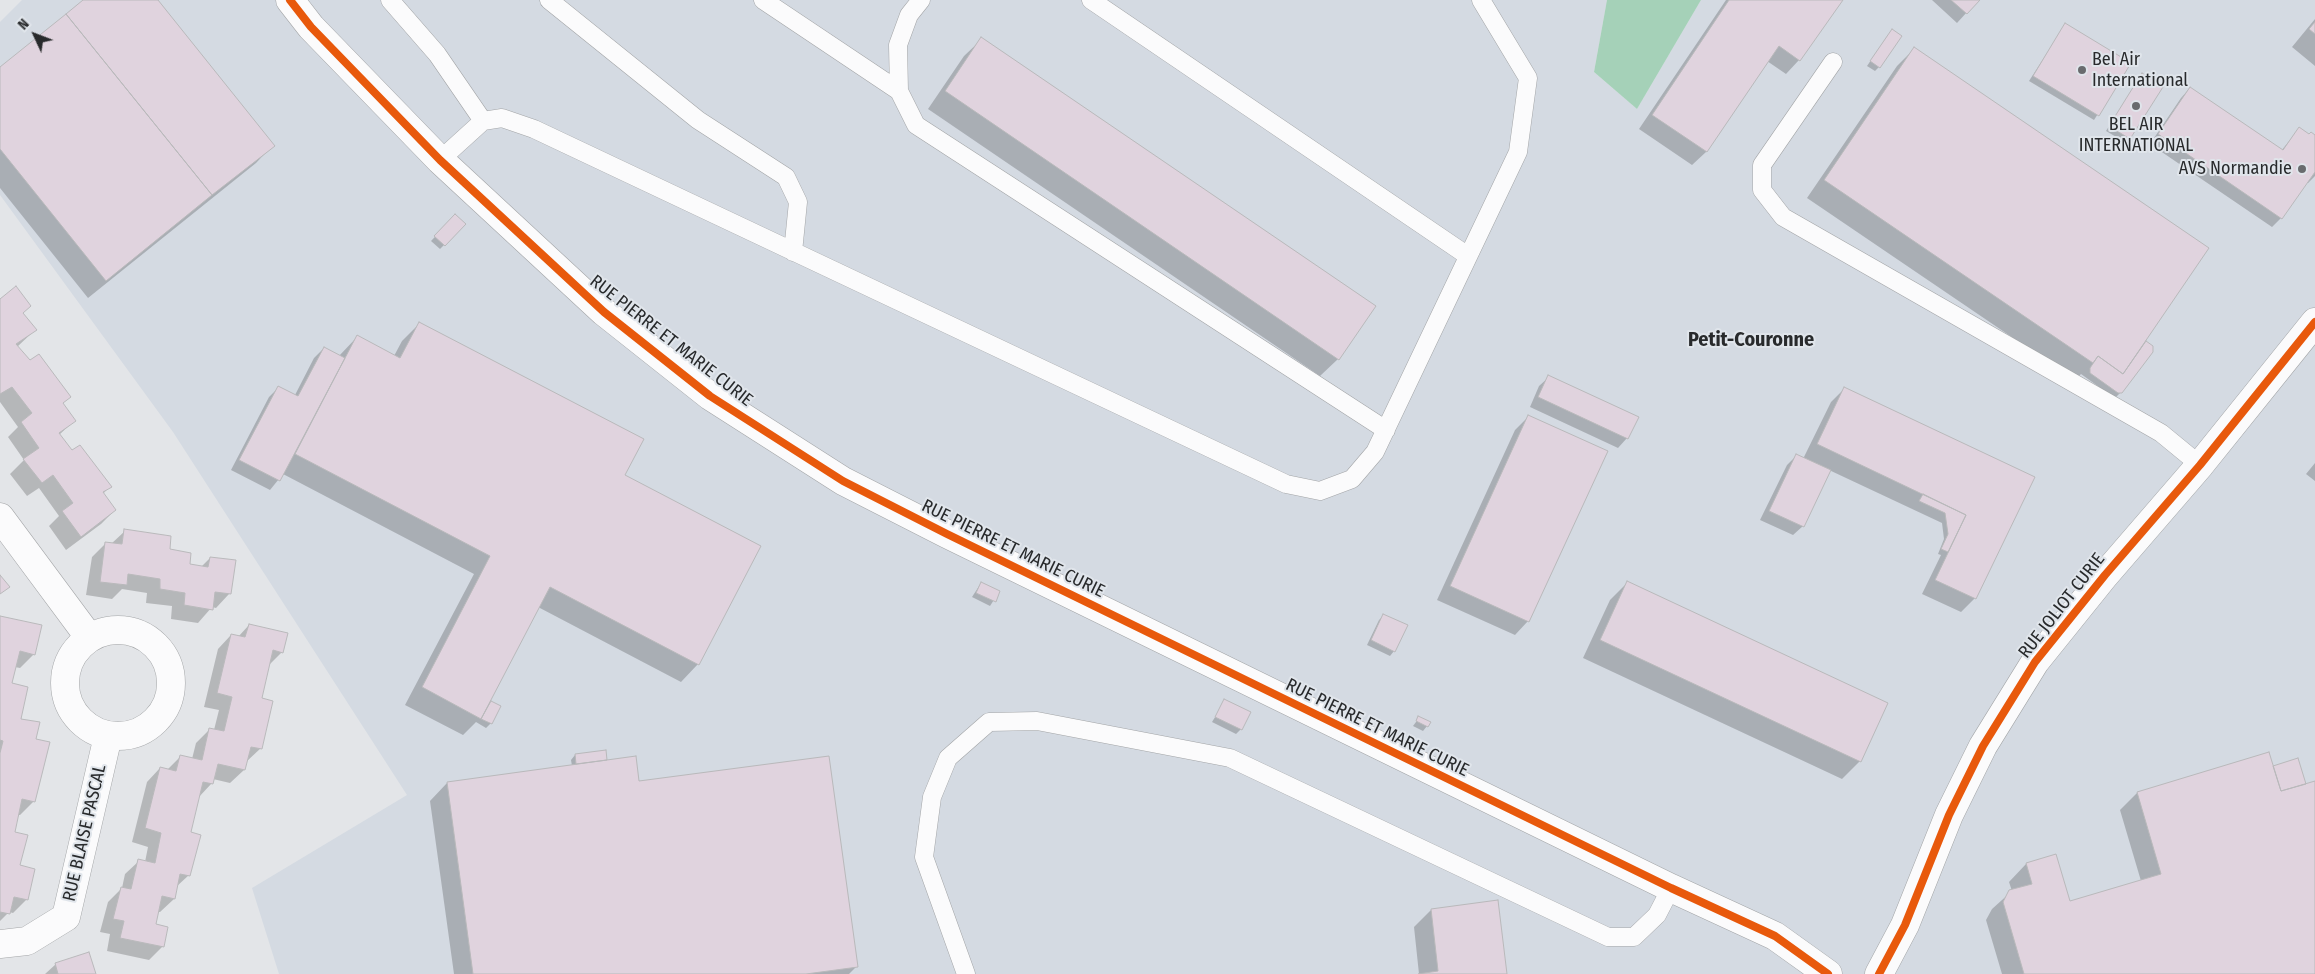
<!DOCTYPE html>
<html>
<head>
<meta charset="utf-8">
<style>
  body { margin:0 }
  #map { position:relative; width:2315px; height:974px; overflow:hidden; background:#e3e5e8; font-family:"Fira Sans Condensed",sans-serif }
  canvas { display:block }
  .north { position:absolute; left:10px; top:10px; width:50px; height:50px; -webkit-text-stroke:4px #e0e5eb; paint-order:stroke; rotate:313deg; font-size:14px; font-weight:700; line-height:20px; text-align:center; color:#282a2c }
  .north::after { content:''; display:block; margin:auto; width:18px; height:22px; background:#282a2c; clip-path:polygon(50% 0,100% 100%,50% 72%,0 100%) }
</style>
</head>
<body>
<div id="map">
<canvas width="2315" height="974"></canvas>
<div class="north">N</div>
</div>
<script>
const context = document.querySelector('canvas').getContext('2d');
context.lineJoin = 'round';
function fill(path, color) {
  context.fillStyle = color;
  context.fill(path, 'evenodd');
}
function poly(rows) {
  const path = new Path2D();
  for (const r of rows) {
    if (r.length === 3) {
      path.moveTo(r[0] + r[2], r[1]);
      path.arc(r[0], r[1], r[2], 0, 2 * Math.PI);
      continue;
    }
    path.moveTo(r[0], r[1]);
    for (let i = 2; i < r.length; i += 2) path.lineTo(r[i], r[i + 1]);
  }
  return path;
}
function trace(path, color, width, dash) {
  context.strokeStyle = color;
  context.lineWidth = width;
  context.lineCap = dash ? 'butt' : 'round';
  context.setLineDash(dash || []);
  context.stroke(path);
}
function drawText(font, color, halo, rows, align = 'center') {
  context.font = font + ' "Fira Sans Condensed",sans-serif';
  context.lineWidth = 4;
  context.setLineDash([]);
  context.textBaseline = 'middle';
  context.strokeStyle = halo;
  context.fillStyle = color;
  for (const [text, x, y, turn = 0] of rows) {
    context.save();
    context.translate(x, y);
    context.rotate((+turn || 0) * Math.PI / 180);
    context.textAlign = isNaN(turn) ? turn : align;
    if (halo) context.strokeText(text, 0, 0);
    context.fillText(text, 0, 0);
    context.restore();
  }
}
fill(poly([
  [22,0,1607,0,1594,72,1637,109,1701,0,2315,0,2315,974,279,974,252,888,407,795,173,432,0,195,0,22]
]), '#d4dae2');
fill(poly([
  [1607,0,1701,0,1637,109,1594,72]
]), '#a5d1b8');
fill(poly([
  [85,0,157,0,273,145,256,163,88,298,0,188,0,69],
  [1726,0,1841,0,1799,60,1786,74,1767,61,1706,152,1692,165,1639,129],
  [1932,0,1978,0,1957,23],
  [2315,19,2315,66,2292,47],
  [2065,25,2130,64,2094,120,2029,81],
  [1888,35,1879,67,1875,71,1867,66],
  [982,39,1338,359,1320,376,928,109,964,56],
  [1915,48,2141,346,2146,342,2121,392,2116,397,2113,397,2081,374,2075,380,1807,198,1897,66],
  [2142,75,2129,138,2125,142,2106,131],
  [2190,88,2281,151,2299,129,2309,136,2315,136,2315,176,2308,183,2306,182,2281,218,2272,227,2150,144,2181,98],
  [455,216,464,225,440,249,431,241],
  [0,300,22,313,35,330,17,347,30,362,69,397,62,404,74,421,59,435,72,452,110,486,103,494,115,510,101,524,66,550,49,526,59,516,39,488,27,496,10,474,24,460,8,437,18,427,0,402],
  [419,324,623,476,698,664,681,682,538,607,489,702,499,707,491,723,486,728,476,722,463,735,405,705,474,574,283,474,270,490,231,470,269,397,279,387,295,395,314,358,324,348,339,356,357,337,394,356,402,341],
  [1549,377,1627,438,1618,448,1530,407,1539,386],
  [1845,388,2033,477,1975,598,1961,612,1922,594,1941,555,1938,554,1944,539,1942,523,1829,470,1803,526,1793,535,1760,520,1787,465,1796,456,1803,459,1831,402],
  [1529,416,1528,621,1515,635,1437,600,1515,430],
  [2315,463,2315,481,2306,474],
  [125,531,169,550,188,565,201,567,210,558,229,594,216,608,212,607,198,623,171,619,172,606,146,603,147,593,122,589,112,599,86,595,92,557,105,544,111,544],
  [981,583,999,592,990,606,972,597],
  [1627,583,1860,761,1842,779,1583,658,1610,600],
  [1384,615,1394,651,1390,656,1367,645,1379,620],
  [0,617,34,654,20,668,15,667,11,684,20,720,35,739,34,801,20,815,17,815,13,833,27,899,13,913,9,912,0,921],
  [249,625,282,652,268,666,261,699,261,748,246,762,244,770,230,783,213,779,212,783,198,798,190,833,189,875,176,887,174,899,160,912,157,912,154,925,163,946,149,960,107,951,110,934,100,932,108,902,122,888,125,874,139,861,145,862,148,847,132,842,147,782,160,768,167,770,180,757,192,759,196,743,210,729,214,730,219,710,204,707,218,649,231,635,238,637],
  [1225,701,1241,729,1236,734,1212,722],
  [1419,718,1427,726,1423,731,1413,726],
  [2268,753,2273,769,2305,785,2315,782,2315,974,2002,974,1986,920,1992,909,2012,891,2009,882,2026,864,2055,856,2069,903,2141,881,2120,810,2137,793],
  [575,755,606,760,604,762,638,783,857,966,849,974,454,974,430,801,447,783,572,766,571,760],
  [1431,910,1506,974,1419,974,1414,927],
  [56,964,95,974,45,974]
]), '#0003');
const building = poly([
  [83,0,158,0,275,146,212,195,66,14,83,0],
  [1729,0,1843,0,1800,61,1779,46,1707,152,1652,115,1729,0],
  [1951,0,1980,0,1967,14,1951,0],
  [66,14,212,195,106,281,0,149,0,67,66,14],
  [2315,22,2315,34,2309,29,2315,22],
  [2065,23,2131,63,2099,116,2033,76,2065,23],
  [1892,29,1902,36,1880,68,1870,61,1892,29],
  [981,37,1376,306,1339,360,945,91,981,37],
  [1914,47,2209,248,2123,374,2098,356,2093,363,1824,180,1914,47],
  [2142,73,2163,87,2130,139,2109,126,2142,73],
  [2190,87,2283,150,2299,127,2309,134,2311,132,2315,135,2315,172,2282,219,2158,134,2190,87],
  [455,214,466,224,445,246,434,236,455,214],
  [16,286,31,306,23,313,37,330,16,344,30,360,39,354,71,397,63,403,76,421,59,433,72,450,80,445,112,487,103,492,116,510,81,537,62,511,73,503,53,475,42,483,23,459,39,448,21,422,32,413,12,387,0,394,0,299,16,286],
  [419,322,644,439,625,475,761,546,699,665,550,587,481,719,422,687,490,556,295,454,357,335,400,358,419,322],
  [2146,341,2153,346,2153,352,2122,393,2118,393,2090,373,2090,368,2098,356,2123,374,2146,341],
  [324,347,345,358,280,481,239,460,278,386,298,396,324,347],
  [1548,375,1639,417,1628,439,1538,397,1548,375],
  [1844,387,2035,477,1976,599,1935,580,1966,515,1817,444,1844,387],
  [1528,415,1608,451,1529,622,1450,586,1528,415],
  [1796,454,1831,470,1804,527,1769,511,1796,454],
  [1923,494,1966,515,1948,552,1941,549,1948,534,1945,513,1919,501,1923,494],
  [124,529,171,536,170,549,191,553,190,564,208,567,210,557,236,560,231,594,215,592,213,610,184,605,185,593,160,589,160,579,128,574,127,585,100,582,105,542,122,544,124,529],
  [0,575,10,587,0,594,0,575],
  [1627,581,1888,703,1861,762,1600,640,1627,581],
  [981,582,1000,591,996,602,976,593,981,582],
  [1383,614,1408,625,1395,652,1371,640,1383,614],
  [0,616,42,625,35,655,20,651,12,683,28,687,21,719,40,722,36,739,50,742,35,802,22,799,15,832,28,835,20,865,35,869,28,900,14,897,10,914,0,912,0,753,3,741,0,740,0,616],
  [249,624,288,633,283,653,273,650,262,698,273,701,262,749,251,747,245,770,218,764,213,784,203,782,191,832,201,835,190,876,180,874,175,899,162,896,156,924,168,927,164,947,120,938,124,921,113,919,121,887,131,889,138,859,155,863,161,833,145,828,160,767,176,771,180,755,202,760,209,728,224,731,232,697,217,693,231,634,245,637,249,624],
  [1224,699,1251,712,1242,730,1215,717,1224,699],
  [491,701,501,706,492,724,481,719,491,701],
  [1418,716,1431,722,1428,727,1416,721,1418,716],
  [606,750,607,760,576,764,575,754,606,750],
  [2269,752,2281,791,2315,781,2315,974,2024,974,2003,902,2009,890,2032,884,2026,863,2056,854,2070,901,2161,874,2137,792,2269,752],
  [636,756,639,781,829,756,858,967,806,974,473,974,447,782,636,756],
  [2298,758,2306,784,2281,791,2273,766,2298,758],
  [1498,900,1507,974,1418,974,1438,971,1431,909,1498,900],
  [89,952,96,974,58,974,55,963,89,952]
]);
fill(building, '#e0d3de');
trace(building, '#b9b9bb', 1);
const lane = poly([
  [390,0,437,54,483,121],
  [549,0,698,120,786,177,798,202,793,252],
  [763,0,899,91],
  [921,0,909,15,898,45,899,91,916,125,1386,430],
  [1091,0,1468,256],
  [1833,62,1762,165,1762,190,1783,217,2161,433,2200,465],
  [440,160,483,121,502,118,534,129,1286,484,1320,491,1352,479,1375,452,1518,152,1528,78,1481,0],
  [966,974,924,857,932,797,948,758,989,722,1037,721,1230,758,1608,937,1634,937,1657,915,1671,888]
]);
const street = poly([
  [290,0,311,27,440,160,604,312,710,396,843,481,947,534,1671,888,1775,936,1828,974],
  [0,517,89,637],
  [118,683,53],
  [0,944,27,941,66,917,108,736],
  [1879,974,1905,925,1949,815,1983,746,2035,662,2105,575,2200,465,2315,322]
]);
trace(lane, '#a3a5a7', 19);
trace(street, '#a3a5a7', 29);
trace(lane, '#fbfbfc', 18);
trace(street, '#fbfbfc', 28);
trace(poly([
  [290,0,311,27,440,160,604,312,710,396,843,481,947,534,1671,888,1775,936,1828,974],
  [1879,974,1905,925,1949,815,1983,746,2035,662,2105,575,2200,465,2315,322]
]), '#e8590c', 8);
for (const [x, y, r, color] of [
  [2082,70,5,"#696b6e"],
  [2136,106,5,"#696b6e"],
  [2302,169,5,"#696b6e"]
]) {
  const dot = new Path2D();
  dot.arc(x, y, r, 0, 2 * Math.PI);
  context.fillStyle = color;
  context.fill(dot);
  trace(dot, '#e0e5eb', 2);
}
drawText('18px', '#282a2c', '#e0e5eb', [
  ["Bel Air",2092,60],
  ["International",2092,81],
  ["BEL AIR",2136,125,"center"],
  ["INTERNATIONAL",2136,146,"center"],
  ["AVS Normandie",2292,169,"right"]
], 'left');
drawText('18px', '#282a2c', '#e0e5eb', [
  ["RUE PIERRE ET MARIE CURIE",671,341,38],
  ["RUE PIERRE ET MARIE CURIE",1013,549,26],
  ["RUE JOLIOT CURIE",2062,606,-52],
  ["RUE PIERRE ET MARIE CURIE",1377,728,26],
  ["RUE BLAISE PASCAL",85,833,-77]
]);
drawText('bold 20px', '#282a2c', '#e0e5eb', [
  ["Petit-Couronne",1751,340]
]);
</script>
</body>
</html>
